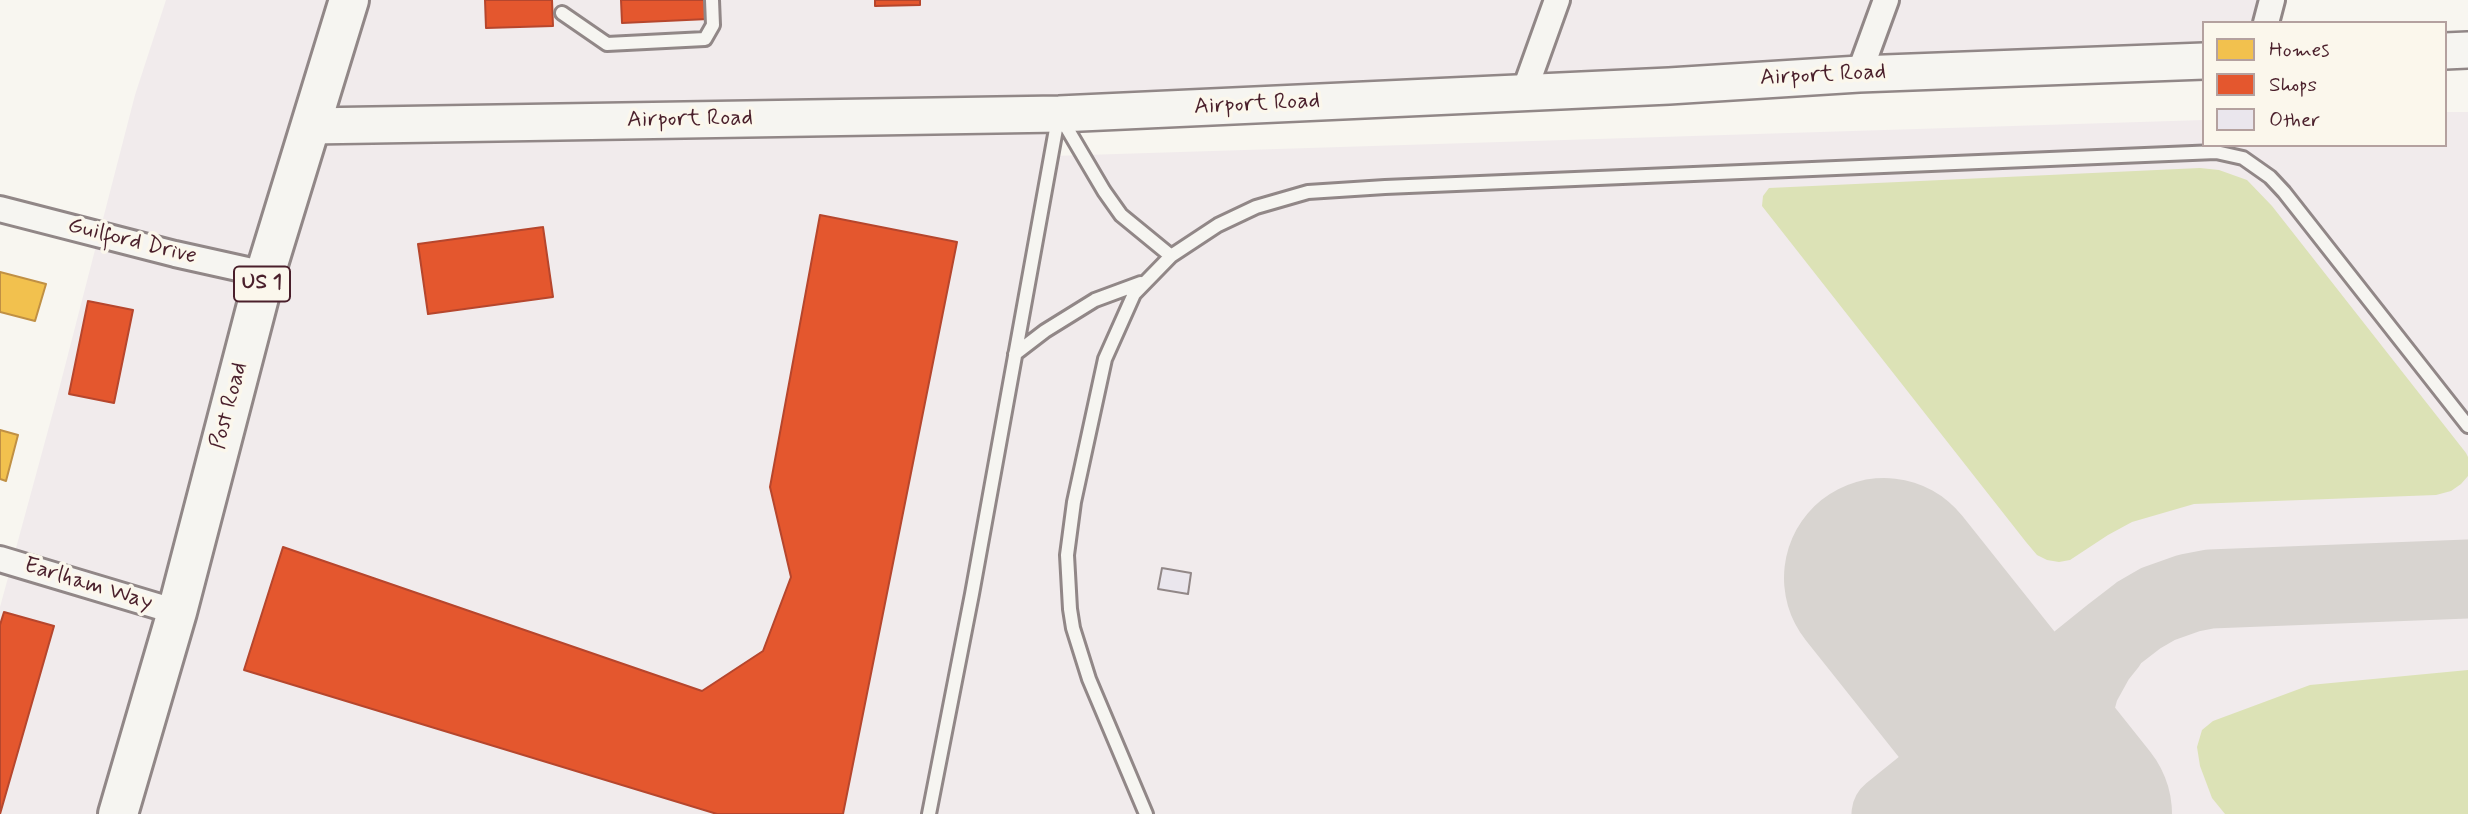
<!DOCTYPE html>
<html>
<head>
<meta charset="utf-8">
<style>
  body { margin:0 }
  #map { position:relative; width:2468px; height:814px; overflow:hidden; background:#f8f6f0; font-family:Mynerve,sans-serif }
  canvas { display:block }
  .legend { position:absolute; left:2202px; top:21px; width:245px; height:126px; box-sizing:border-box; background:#fbf7ec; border:2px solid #b4a19f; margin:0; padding:9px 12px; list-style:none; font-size:21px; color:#4a1f2b }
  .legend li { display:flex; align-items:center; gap:14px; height:35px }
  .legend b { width:35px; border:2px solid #b4a19f }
</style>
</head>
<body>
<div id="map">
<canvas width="2468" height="814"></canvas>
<ul class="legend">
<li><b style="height:19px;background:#f2c14e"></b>Homes</li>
<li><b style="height:19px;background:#e4572e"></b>Shops</li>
<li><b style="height:19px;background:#eae6ed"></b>Other</li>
</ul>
</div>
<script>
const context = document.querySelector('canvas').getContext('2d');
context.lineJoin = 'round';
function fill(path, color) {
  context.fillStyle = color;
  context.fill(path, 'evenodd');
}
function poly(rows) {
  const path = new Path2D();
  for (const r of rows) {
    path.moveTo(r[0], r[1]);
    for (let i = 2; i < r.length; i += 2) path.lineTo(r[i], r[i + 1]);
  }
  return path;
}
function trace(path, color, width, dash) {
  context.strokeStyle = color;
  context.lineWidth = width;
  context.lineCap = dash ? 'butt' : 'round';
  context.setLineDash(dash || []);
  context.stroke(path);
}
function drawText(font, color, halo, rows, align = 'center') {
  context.font = font + ' Mynerve,sans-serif';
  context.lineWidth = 7;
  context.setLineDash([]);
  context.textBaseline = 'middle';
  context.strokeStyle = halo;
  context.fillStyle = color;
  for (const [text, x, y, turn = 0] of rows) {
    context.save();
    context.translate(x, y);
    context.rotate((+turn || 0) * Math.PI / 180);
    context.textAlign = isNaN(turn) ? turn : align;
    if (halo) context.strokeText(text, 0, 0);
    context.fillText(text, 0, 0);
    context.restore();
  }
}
fill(poly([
  [166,0,2275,0,2269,23,2204,23,2204,65,1060,114,1053,156,2204,120,2204,145,2445,145,2445,112,2468,112,2468,814,0,814,0,607,56,401,135,95]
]), '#f1ebec');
fill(poly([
  [2200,168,2219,170,2247,180,2272,206,2466,453,2468,457,2468,476,2461,484,2451,491,2436,495,2194,504,2132,522,2108,535,2070,560,2059,562,2047,560,2037,555,2026,542,1762,206,1763,196,1769,188],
  [2468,670,2468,814,2225,814,2212,798,2200,766,2197,747,2202,730,2213,721,2310,685]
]), '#dce2b6');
const homes = poly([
  [0,272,46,284,35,321,0,312,0,272],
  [0,430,18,435,6,481,0,479,0,430]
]);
fill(homes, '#f2c14e');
trace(homes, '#c09044', 2);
const shops = poly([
  [485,0,552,0,553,26,486,28,485,0],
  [621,0,707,0,708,19,622,23,621,0],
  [875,0,920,0,920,5,875,6,875,0],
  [820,215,957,242,843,814,717,814,244,670,283,547,702,691,763,651,791,577,770,487,820,215],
  [543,227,553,297,428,314,418,244,543,227],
  [88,301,133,310,114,403,69,394,88,301],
  [4,612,54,626,0,814,0,625,4,612]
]);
fill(shops, '#e4572e');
trace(shops, '#b6462d', 2);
trace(poly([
  [1891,814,2113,635,2139,615,2158,604,2189,593,2210,589,2468,579],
  [2083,814,2070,767,2071,719,2080,686,2096,657,2108,642]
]), '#d8d4d0', 79);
trace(poly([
  [1884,578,2072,814]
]), '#d8d4d0', 200);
const building = poly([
  [1162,568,1191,573,1188,594,1158,589,1162,568]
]);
fill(building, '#eae6ed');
trace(building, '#918787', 2);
const lane = poly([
  [562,13,607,44,705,39,713,25,712,0],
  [1061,118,1104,191,1121,215,1171,256],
  [1015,354,1045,331,1095,300,1141,283],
  [929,814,972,594,1058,118],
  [1146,814,1089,679,1073,628,1070,609,1067,555,1074,502,1105,359,1134,294,1171,256,1218,225,1256,207,1308,192,1385,187,2216,152,2243,158,2270,177,2284,192,2468,426]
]);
const street = poly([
  [2266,23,2272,0],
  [1859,74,1886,0],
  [1524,92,1557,0],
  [0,209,175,254,265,274],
  [0,559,177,612]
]);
const secondary = poly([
  [2445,51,2468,50],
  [310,126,1059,114,1669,86,1859,74,2204,61]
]);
const primary = poly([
  [118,814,177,612,265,274,349,0]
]);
trace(lane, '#918787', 18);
trace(street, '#918787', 30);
trace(secondary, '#918787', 40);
trace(primary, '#918787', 44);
trace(lane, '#f6f5f1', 12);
trace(street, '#f6f5f1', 24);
trace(secondary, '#f6f5f1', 35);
trace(primary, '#f6f5f1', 38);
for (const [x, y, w] of [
  [262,284,56]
]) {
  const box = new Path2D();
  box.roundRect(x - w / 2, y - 17.5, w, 35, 5);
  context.fillStyle = '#fbf7ec';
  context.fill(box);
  trace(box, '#4a1f2b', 2);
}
drawText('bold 21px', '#4a1f2b', null, [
  ["US 1",262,284]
]);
drawText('23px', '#4a1f2b', '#fbf7ec', [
  ["Airport Road",1823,76,-3],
  ["Airport Road",1257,105,-3],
  ["Airport Road",690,120,-1],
  ["Guilford Drive",132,242,14],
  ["Post Road",230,406,-75],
  ["Earlham Way",88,585,17]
]);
</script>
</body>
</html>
